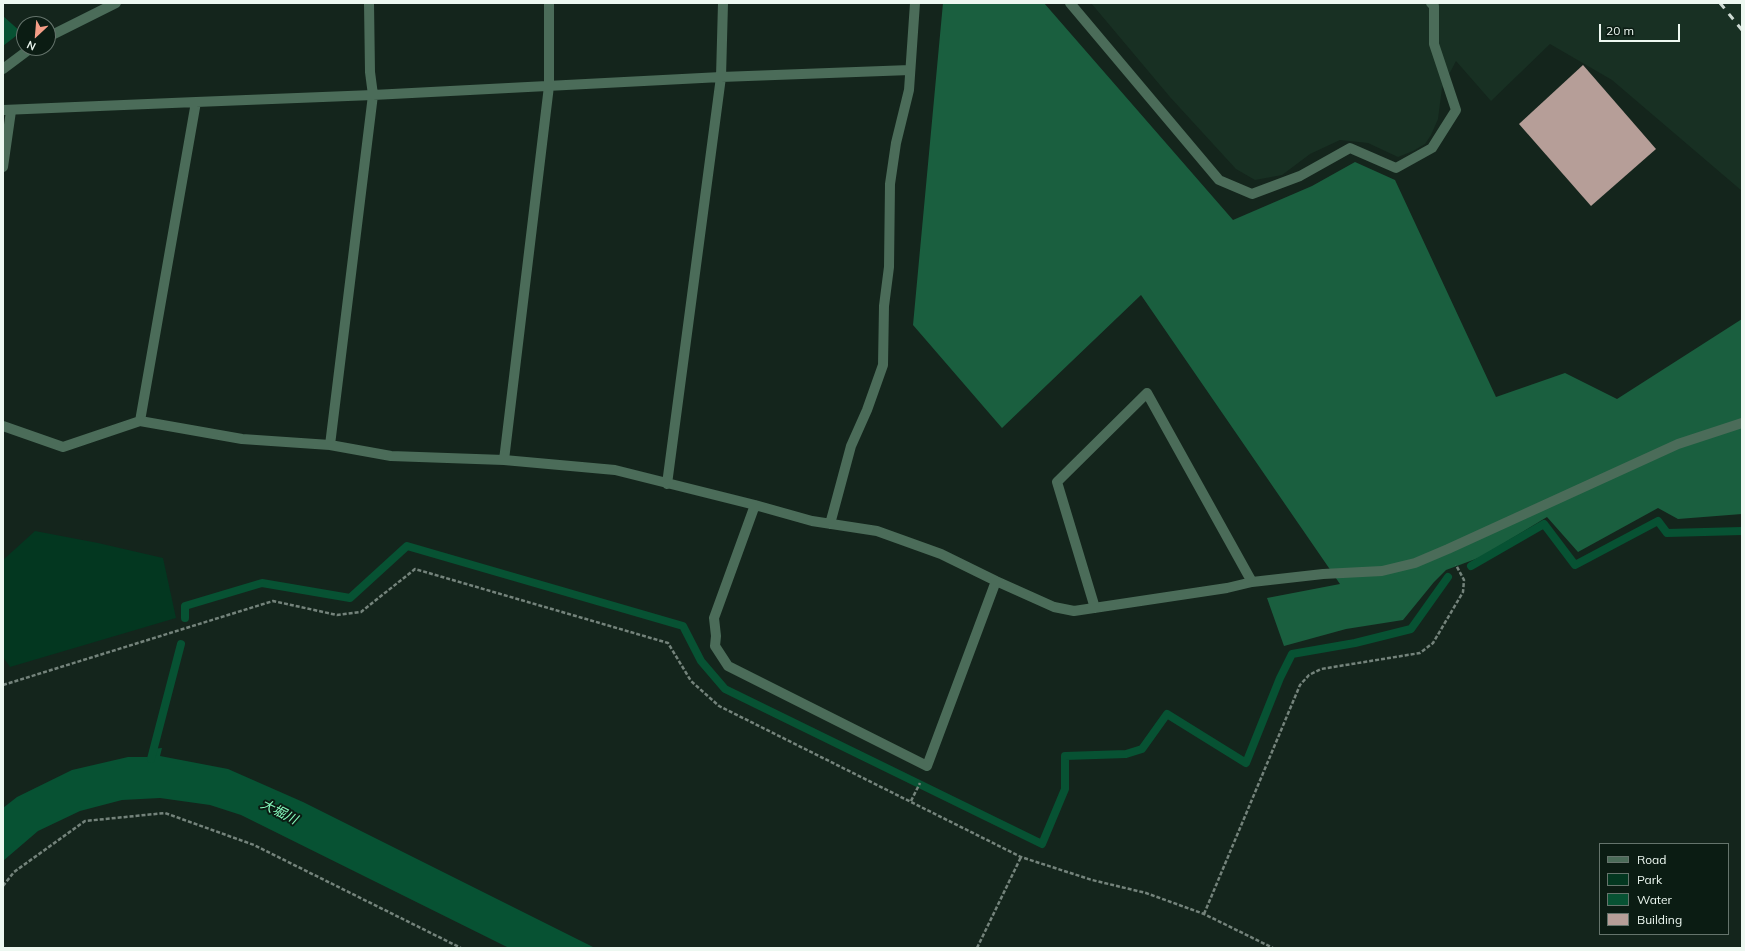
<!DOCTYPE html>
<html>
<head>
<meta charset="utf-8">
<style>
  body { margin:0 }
  #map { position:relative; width:1745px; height:951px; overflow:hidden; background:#14251c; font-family:Mulish,sans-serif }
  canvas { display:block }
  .frame { position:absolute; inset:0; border:4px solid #edf8f1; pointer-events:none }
  .legend { position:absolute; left:1599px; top:843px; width:130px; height:92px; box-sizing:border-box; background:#0b1c13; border:1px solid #65746c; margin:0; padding:5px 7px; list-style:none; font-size:12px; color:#edf8f1 }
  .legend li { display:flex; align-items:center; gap:8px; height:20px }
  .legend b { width:20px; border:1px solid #65746c }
  .north { position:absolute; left:16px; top:16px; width:40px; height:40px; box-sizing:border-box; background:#0b1c13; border:1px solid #65746c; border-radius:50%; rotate:206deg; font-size:11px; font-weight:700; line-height:16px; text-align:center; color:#edf8f1 }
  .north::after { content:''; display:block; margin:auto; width:14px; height:18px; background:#f49e87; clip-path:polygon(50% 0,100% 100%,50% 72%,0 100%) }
  .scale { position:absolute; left:1599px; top:24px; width:81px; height:18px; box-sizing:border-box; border:2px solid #edf8f1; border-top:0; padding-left:5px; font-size:12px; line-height:14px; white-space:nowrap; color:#edf8f1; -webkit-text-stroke:3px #0b1c13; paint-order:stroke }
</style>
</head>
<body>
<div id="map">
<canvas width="1745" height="951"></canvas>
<div class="frame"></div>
<ul class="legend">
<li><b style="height:5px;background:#4b6c59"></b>Road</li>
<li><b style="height:11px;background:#033720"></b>Park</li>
<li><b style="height:11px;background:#075233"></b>Water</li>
<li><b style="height:11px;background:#b69e98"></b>Building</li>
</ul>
<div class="north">N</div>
<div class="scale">20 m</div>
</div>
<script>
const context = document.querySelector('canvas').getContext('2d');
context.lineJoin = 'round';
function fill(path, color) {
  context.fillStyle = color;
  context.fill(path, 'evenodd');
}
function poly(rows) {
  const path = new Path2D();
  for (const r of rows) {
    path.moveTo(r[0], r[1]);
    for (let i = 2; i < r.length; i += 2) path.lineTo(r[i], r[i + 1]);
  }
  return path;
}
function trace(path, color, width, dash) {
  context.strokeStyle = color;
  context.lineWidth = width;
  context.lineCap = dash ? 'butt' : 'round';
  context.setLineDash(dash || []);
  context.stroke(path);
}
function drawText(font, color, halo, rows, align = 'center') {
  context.font = font + ' Mulish,"Noto Sans JP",sans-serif';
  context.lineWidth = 4;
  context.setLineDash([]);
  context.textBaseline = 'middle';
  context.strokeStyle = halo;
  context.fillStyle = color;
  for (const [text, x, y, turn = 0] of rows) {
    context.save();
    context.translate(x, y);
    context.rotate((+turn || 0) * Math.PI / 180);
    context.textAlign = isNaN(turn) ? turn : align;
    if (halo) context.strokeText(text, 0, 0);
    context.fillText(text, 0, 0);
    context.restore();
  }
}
fill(poly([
  [1091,3,1742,3,1742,191,1612,80,1550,44,1491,101,1456,61,1442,88,1438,119,1431,135,1425,144,1413,151,1398,157,1368,143,1340,140,1310,154,1282,175,1255,180,1236,169,1170,97]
]), '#183023');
fill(poly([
  [35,531,98,543,163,558,176,618,10,667,3,657,3,560]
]), '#033720');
fill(poly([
  [943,3,1044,3,1233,220,1312,186,1355,162,1395,180,1496,397,1565,373,1617,399,1742,319,1742,514,1678,519,1658,508,1578,552,1547,517,1481,557,1446,570,1434,582,1403,620,1346,629,1284,646,1267,598,1340,584,1141,295,1002,428,913,325]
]), '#1a5f3f');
fill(poly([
  [3,16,21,32,3,46],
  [162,748,160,756,228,769,303,802,595,948,509,948,241,815,210,805,160,798,122,800,80,811,38,831,3,861,3,808,17,797,72,770,128,757,148,757,150,749]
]), '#075233');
trace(poly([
  [1471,566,1544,524,1575,565,1658,521,1667,533,1742,531],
  [185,618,185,606,262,583,350,598,407,546,683,626,701,661,725,689,1042,844,1065,789,1065,756,1126,754,1142,749,1167,714,1246,763,1280,678,1292,654,1355,643,1411,629,1448,577],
  [151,759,181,644]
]), '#075233', 8);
fill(poly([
  [1583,65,1656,149,1591,206,1519,124]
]), '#b69e98');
trace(poly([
  [3,685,273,601,337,615,361,612,415,569,668,643,691,681,719,706,1021,857,1092,880,1146,893,1204,914,1273,948],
  [911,801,920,783],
  [3,886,14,872,85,821,165,813,254,845,461,948],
  [1204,914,1300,685,1309,675,1321,669,1420,653,1433,643,1463,592,1464,580,1456,565],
  [977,948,1021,857]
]), '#74837b', 2.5, [4, 2]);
trace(poly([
  [1070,3,1219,180,1252,194,1300,176,1350,148,1396,168,1432,148,1456,110,1434,44,1434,6,1431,3],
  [48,37,116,3],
  [3,69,31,48],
  [3,110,196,102],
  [3,167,11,111],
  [140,421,196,102,373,95,721,77,910,70],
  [3,426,63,447,140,421,242,439,330,445,391,456,504,460,615,470,755,505,812,521,877,531,941,554,996,581,1054,607,1074,611,1227,588,1252,582,1323,574,1382,571,1415,563,1448,549,1678,444,1742,423],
  [330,445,373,95,370,72,369,3],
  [504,460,549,86,549,3],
  [667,484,721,77,723,3],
  [755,505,714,618,716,636,715,646,728,666,927,766,996,581],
  [830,524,851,446,867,410,883,365,884,306,889,267,890,184,896,143,909,90,915,3],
  [1095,608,1057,482,1147,393,1252,582]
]), '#4b6c59', 10);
trace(poly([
  [1720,3,1742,30]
]), '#cedad3', 3, [7, 7]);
drawText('italic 13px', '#88fcbf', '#0b1c13', [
  ["大堀川",279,812,27]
]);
</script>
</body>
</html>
